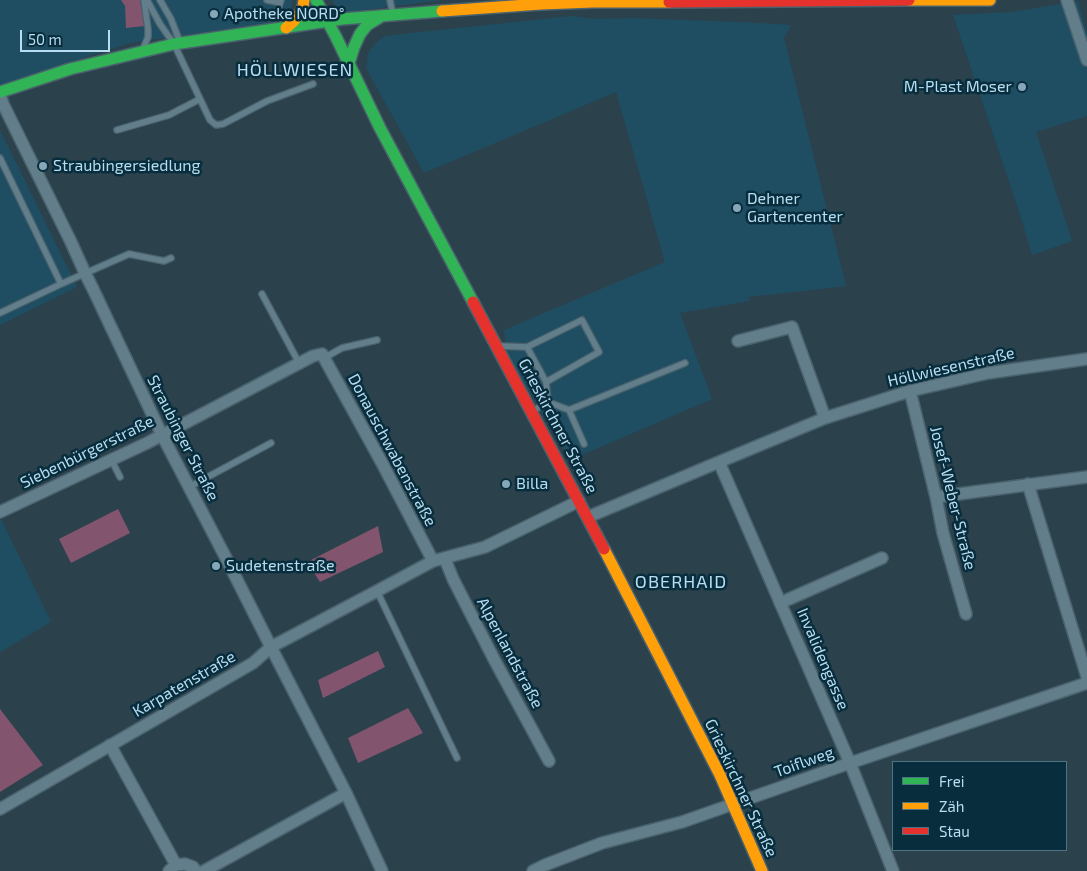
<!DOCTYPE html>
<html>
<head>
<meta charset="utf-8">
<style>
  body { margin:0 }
  #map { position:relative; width:1087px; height:871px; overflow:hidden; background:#2b424d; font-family:"Exo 2",sans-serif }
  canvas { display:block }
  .legend { position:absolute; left:892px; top:761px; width:175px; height:90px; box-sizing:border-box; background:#082d3d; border:1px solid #4e7385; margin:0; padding:6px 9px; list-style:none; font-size:15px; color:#b7ddf1 }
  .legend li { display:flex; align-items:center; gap:10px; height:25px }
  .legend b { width:25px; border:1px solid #4e7385 }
  .scale { position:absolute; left:20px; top:30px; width:90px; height:22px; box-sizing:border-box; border:2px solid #b7ddf1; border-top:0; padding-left:6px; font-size:15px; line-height:18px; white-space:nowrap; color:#b7ddf1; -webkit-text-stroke:4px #082d3d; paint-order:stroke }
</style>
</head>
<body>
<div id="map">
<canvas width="1087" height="871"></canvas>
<ul class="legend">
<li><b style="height:6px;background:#30b455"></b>Frei</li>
<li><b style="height:6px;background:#ff9f0a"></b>Zäh</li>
<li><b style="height:6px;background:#e5322d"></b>Stau</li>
</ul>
<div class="scale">50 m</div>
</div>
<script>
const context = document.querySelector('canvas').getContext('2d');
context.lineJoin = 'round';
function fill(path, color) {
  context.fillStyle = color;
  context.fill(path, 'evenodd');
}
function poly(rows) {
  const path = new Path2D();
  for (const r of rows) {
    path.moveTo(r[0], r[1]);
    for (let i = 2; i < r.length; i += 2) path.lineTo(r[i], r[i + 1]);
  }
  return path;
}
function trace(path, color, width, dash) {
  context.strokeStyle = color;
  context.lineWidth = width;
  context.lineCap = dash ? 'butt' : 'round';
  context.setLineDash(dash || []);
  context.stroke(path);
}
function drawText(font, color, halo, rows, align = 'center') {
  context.font = font + ' "Exo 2",sans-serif';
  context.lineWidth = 5;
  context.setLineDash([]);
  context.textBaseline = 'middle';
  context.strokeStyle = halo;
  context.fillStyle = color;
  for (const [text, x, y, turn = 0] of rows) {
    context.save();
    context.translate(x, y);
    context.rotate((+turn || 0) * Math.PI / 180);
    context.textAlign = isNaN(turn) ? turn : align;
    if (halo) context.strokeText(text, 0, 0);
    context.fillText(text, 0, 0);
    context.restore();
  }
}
fill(poly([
  [0,0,292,0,292,5,280,21,130,43,0,85],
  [332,0,443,0,339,13],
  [1078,1,1087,33,1087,116,1036,132,1072,241,1032,255,1018,208,953,15,1012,12],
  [572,16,594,19,629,18,740,22,791,25,784,38,846,286,749,297,749,301,680,313,712,399,570,460,508,356,504,330,665,262,616,92,424,173,366,68,368,53,375,44,384,36],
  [0,130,77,287,0,325],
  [1,519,51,622,0,652,0,520]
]), '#1f4e63');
fill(poly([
  [121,0,140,0,145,26,126,28,125,6],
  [118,509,130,533,71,563,59,539],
  [378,526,383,552,320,582,307,562],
  [378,651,385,667,323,698,318,680],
  [408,708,423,733,358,763,348,738],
  [0,709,43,765,0,792]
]), '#82546d');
const lane = poly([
  [147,0,160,24,174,44,210,120,216,125,223,124,267,101,313,84],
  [160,0,171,19,180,42],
  [267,0,277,2,280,0],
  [390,0,393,15],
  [253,12,257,14,271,15,277,13,281,0],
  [143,49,148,37,148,29,144,0],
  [117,130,169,115,200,99],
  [0,158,61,284,129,254,164,261,171,258],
  [262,294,299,363],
  [0,313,61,284],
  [499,346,527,347,546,382,548,402,531,412],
  [527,347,582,320,599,352,546,382],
  [324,358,342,348,377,340],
  [548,402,569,410,584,444],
  [569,410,685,363],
  [111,459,120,477],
  [189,487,271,443],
  [377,591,457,758]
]);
const street = poly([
  [1067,0,1087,60],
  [0,94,3,104,71,242,85,273,93,289,162,435,227,560,276,657,346,793,382,871],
  [738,341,792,327,825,418],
  [910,391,936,497,943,533,966,614],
  [719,462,850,763,893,871],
  [1028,484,1087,677],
  [936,497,1087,477],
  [0,512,147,443,313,356,322,354,382,463,433,561],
  [588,517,719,462,825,418,910,391,988,373,1087,359],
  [445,559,453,579,495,661,549,761],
  [780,603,882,558],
  [110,745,176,865],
  [0,809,253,663,271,647,377,591,433,561,485,547,579,501],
  [169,871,176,865,185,864,193,867,196,871],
  [204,871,346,793],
  [533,871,545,865,602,843,682,822,850,763,1087,683]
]);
const fast = poly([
  [316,0,336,37,380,128,473,302],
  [349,63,354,47,360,34,367,25,380,17],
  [0,92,70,69,174,44,342,19,442,11]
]);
const slow = poly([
  [909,0,990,0],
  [442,11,541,4,593,2,669,2],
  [286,28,294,21,300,13,303,7,304,0],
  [604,549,720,775,762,871]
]);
const jam = poly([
  [669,2,909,0],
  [473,302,604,549]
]);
trace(lane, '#4a626d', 8);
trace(street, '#4a626d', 14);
trace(fast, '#4a626d', 14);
trace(slow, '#4a626d', 14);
trace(jam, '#4a626d', 14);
trace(lane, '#617e8a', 5.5);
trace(street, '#617e8a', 11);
trace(fast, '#30b455', 11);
trace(slow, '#ff9f0a', 11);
trace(jam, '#e5322d', 11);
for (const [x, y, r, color] of [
  [214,14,5,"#86a7b8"],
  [1022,87,5,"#86a7b8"],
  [43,166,5,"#86a7b8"],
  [737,208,5,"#86a7b8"],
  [506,484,5,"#86a7b8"],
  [216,566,5,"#86a7b8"]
]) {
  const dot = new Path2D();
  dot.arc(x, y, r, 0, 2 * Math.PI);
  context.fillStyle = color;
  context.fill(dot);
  trace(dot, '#082d3d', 2);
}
drawText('16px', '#b7ddf1', '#082d3d', [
  ["Apotheke NORD°",224,14],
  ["M-Plast Moser",1012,87,"right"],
  ["Straubingersiedlung",53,166],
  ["Dehner",747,199],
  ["Gartencenter",747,217],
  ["Billa",516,484],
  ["Sudetenstraße",226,566]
], 'left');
drawText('16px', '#b7ddf1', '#082d3d', [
  ["Höllwiesenstraße",951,367,-13],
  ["Grieskirchner Straße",558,426,62],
  ["Straubinger Straße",183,438,63],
  ["Donauschwabenstraße",392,450,62],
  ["Siebenbürgerstraße",87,452,-26],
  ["Josef-Weber-Straße",953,498,76],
  ["Alpenlandstraße",510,653,62],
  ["Invalidengasse",823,659,67],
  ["Karpatenstraße",184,684,-30],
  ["Toiflweg",804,762,-20],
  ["Grieskirchner Straße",741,788,65]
]);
context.letterSpacing = '1px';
drawText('18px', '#b7ddf1', '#082d3d', [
  ["HÖLLWIESEN",295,70],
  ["OBERHAID",681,582]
]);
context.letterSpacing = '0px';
</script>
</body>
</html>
